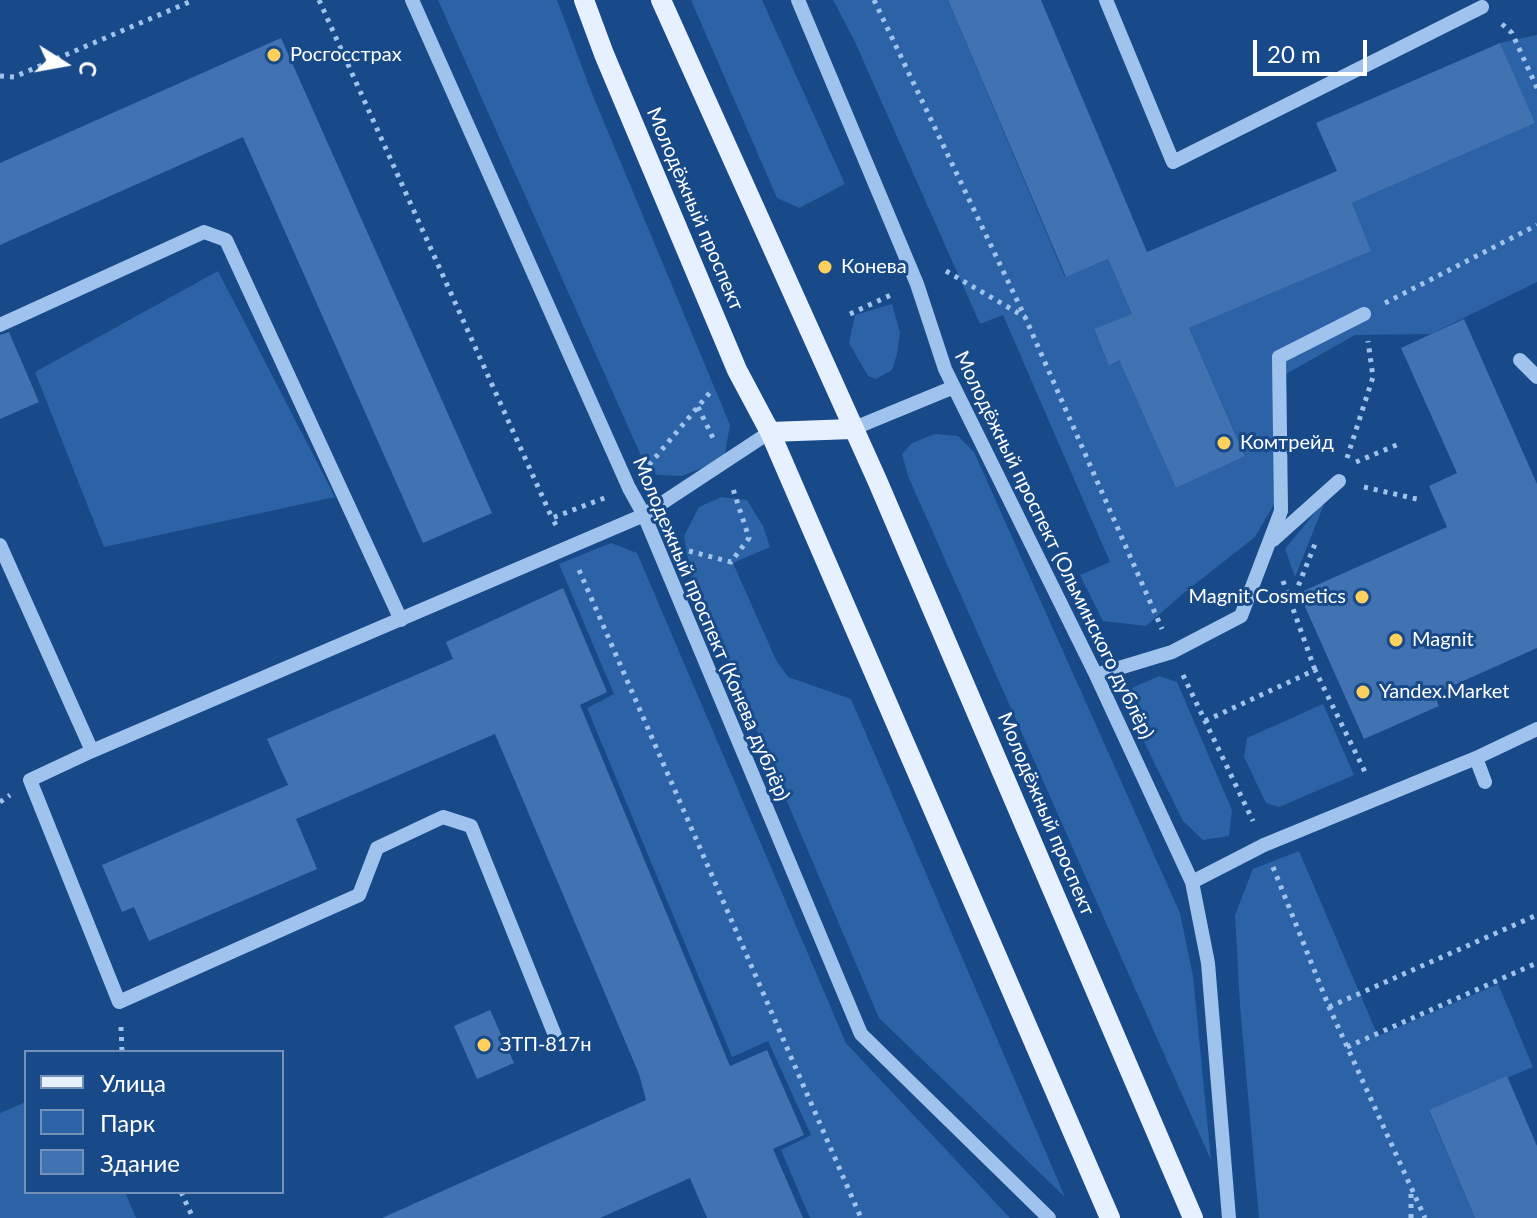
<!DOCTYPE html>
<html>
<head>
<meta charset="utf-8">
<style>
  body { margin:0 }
  #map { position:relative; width:1537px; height:1218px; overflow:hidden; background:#184988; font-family:Lato,sans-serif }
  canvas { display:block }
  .legend { position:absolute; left:24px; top:1050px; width:260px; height:144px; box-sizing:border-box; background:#184988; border:2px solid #7492b8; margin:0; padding:10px 14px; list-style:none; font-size:24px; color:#fff }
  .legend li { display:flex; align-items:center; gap:16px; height:40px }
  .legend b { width:40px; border:2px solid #7492b8 }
  .north { position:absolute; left:24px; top:24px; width:80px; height:80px; -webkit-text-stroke:6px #184988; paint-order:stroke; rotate:101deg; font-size:22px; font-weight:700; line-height:32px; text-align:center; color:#fff }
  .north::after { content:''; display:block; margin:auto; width:28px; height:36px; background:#fff; clip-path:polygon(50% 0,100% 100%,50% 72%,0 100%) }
  .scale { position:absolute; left:1253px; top:40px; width:114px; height:36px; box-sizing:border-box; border:4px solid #fff; border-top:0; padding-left:10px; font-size:24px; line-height:28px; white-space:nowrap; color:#fff; -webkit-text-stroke:6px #184988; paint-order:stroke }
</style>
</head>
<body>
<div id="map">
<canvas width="1537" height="1218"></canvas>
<ul class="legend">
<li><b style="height:10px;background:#e6f0ff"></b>Улица</li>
<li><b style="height:22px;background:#2b63a6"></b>Парк</li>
<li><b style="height:22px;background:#4173b2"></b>Здание</li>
</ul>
<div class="north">С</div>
<div class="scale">20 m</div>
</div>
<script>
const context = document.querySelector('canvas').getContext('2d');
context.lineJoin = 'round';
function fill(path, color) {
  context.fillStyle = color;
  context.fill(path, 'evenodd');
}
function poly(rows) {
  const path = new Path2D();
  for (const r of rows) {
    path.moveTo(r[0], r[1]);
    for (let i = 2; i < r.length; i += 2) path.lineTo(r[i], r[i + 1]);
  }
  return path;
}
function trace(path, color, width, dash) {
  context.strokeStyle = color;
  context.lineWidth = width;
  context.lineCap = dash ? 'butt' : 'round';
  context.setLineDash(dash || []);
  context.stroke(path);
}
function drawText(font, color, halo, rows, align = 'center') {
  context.font = font + ' Lato,sans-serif';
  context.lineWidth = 6;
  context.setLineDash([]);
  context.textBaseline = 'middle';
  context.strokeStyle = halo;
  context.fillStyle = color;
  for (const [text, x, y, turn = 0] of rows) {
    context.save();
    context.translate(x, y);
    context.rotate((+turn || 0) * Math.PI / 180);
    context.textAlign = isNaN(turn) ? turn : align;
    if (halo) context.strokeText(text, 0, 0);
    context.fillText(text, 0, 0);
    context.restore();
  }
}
fill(poly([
  [438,0,557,0,591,91,730,425,724,459,682,476,657,475,642,458],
  [691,0,762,0,845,184,799,208,777,198],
  [833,0,948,0,1065,277,1108,259,1132,314,1094,330,1109,366,1119,360,1176,488,1245,455,1189,328,1370,251,1352,203,1534,123,1500,43,1537,35,1537,282,1431,334,1355,335,1277,379,1274,504,1255,537,1185,592,1146,626,1103,621,1080,575,1110,562,1003,315,980,324,855,42],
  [218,271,335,497,104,547,35,372],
  [892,304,900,333,897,354,892,370,876,379,868,376,849,343,855,315],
  [935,434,958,436,974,452,1180,913,1193,976,1211,1160,908,476,902,454,912,443],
  [721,497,747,500,763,526,770,547,733,563,776,660,788,677,851,699,1065,1197,879,1018,690,573,684,536,699,507],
  [1326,499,1295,577,1285,549],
  [611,543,637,553,846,1043,1010,1218,810,1218,781,1150,811,1135,768,1041,732,1057,587,708,614,694,559,564],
  [1159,676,1177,682,1232,810,1229,836,1203,840,1183,821,1128,709,1132,688],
  [1323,704,1354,775,1279,807,1266,803,1244,757,1247,738],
  [1299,851,1378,1036,1498,984,1533,1067,1429,1111,1475,1218,1259,1218,1240,1006,1235,915,1253,869],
  [26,1102,26,1192,125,1192,136,1218,0,1218,0,1113]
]), '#2b63a6');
fill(poly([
  [948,0,1041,0,1147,252,1337,171,1316,123,1500,43,1535,123,1352,203,1371,251,1189,328,1245,456,1176,488,1119,360,1109,366,1094,329,1132,314,1108,259,1066,277],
  [281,38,492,513,423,543,243,137,0,245,0,163],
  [1464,319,1537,484,1537,648,1434,694,1439,706,1364,739,1299,593,1447,527,1429,486,1457,473,1401,348],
  [9,332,39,402,0,419,0,335],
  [563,588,607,692,580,705,730,1066,767,1050,804,1135,773,1149,803,1218,707,1218,690,1178,600,1218,382,1218,646,1100,639,1074,495,734,296,819,317,869,149,941,134,907,122,912,102,865,288,785,267,739,453,659,446,642],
  [490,1010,514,1063,477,1079,454,1026],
  [1507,1076,1537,1146,1537,1218,1475,1218,1429,1110]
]), '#4173b2');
trace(poly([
  [319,0,552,518],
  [874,0,1025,317,1162,629],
  [1502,24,1512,33,1537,88],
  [0,76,14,77,194,0],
  [946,271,1025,317],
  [1385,303,1537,225],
  [850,314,893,294],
  [698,407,713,438],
  [1347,458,1373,377,1368,341],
  [1356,462,1399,444],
  [649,465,712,390],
  [1364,487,1421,500],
  [556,525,552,518,607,497],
  [689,551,731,562,749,538,733,489],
  [579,570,861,1218],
  [1283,581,1315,670],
  [1291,604,1317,539],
  [1183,675,1253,821],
  [1205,721,1315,670,1367,776],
  [0,802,10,795],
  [1273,867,1329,1007,1425,1218],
  [1329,1007,1537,915],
  [121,1027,122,1052],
  [1347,1047,1537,963],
  [181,1192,193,1218],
  [1411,1218,1411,1191]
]), '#a0c3ed', 5, [4, 6]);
trace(poly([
  [412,0,629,488,644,515,861,1034,1049,1218],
  [798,0,917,284,945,369,1096,675,1192,882,1208,963,1229,1218],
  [1106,0,1173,162,1482,7],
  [0,325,204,232,226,240,401,620],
  [1520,360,1537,377],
  [852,429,954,387],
  [1273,540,1339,481],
  [0,545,92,751],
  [1096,675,1172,652,1241,616,1281,511,1279,357,1364,314],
  [1476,758,1485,782],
  [1192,882,1264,845,1476,758,1537,729],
  [556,1038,471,826,443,817,377,848,359,895,119,1002,30,780,92,751,644,515,770,432]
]), '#a0c3ed', 14);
trace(poly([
  [584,0,604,54,737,370,770,432,1110,1218],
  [661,0,877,480,1193,1218],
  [770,432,852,429]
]), '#e6f0ff', 20);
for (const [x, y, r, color] of [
  [274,55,8,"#ffd05c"],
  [825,267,8,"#ffd05c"],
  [1224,443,8,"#ffd05c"],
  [1362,597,8,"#ffd05c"],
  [1396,640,8,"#ffd05c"],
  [1363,692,8,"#ffd05c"],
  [484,1045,8,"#ffd05c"]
]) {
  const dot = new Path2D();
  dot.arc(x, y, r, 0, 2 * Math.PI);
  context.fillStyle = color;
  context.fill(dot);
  trace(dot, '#184988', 3);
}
drawText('20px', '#fff', '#184988', [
  ["Росгосстрах",290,55],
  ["Конева",841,267],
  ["Комтрейд",1240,443],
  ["Magnit Cosmetics",1346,597,"right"],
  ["Magnit",1412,640],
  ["Yandex.Market",1379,692],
  ["ЗТП-817н",500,1045]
], 'left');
drawText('20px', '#fff', '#184988', [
  ["Молодёжный проспект",695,209,67],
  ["Молодёжный проспект (Ольминского дублёр)",1054,545,64],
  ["Молодежный проспект (Конева дублёр)",711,629,67],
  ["Молодёжный проспект",1046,814,67]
]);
</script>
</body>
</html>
